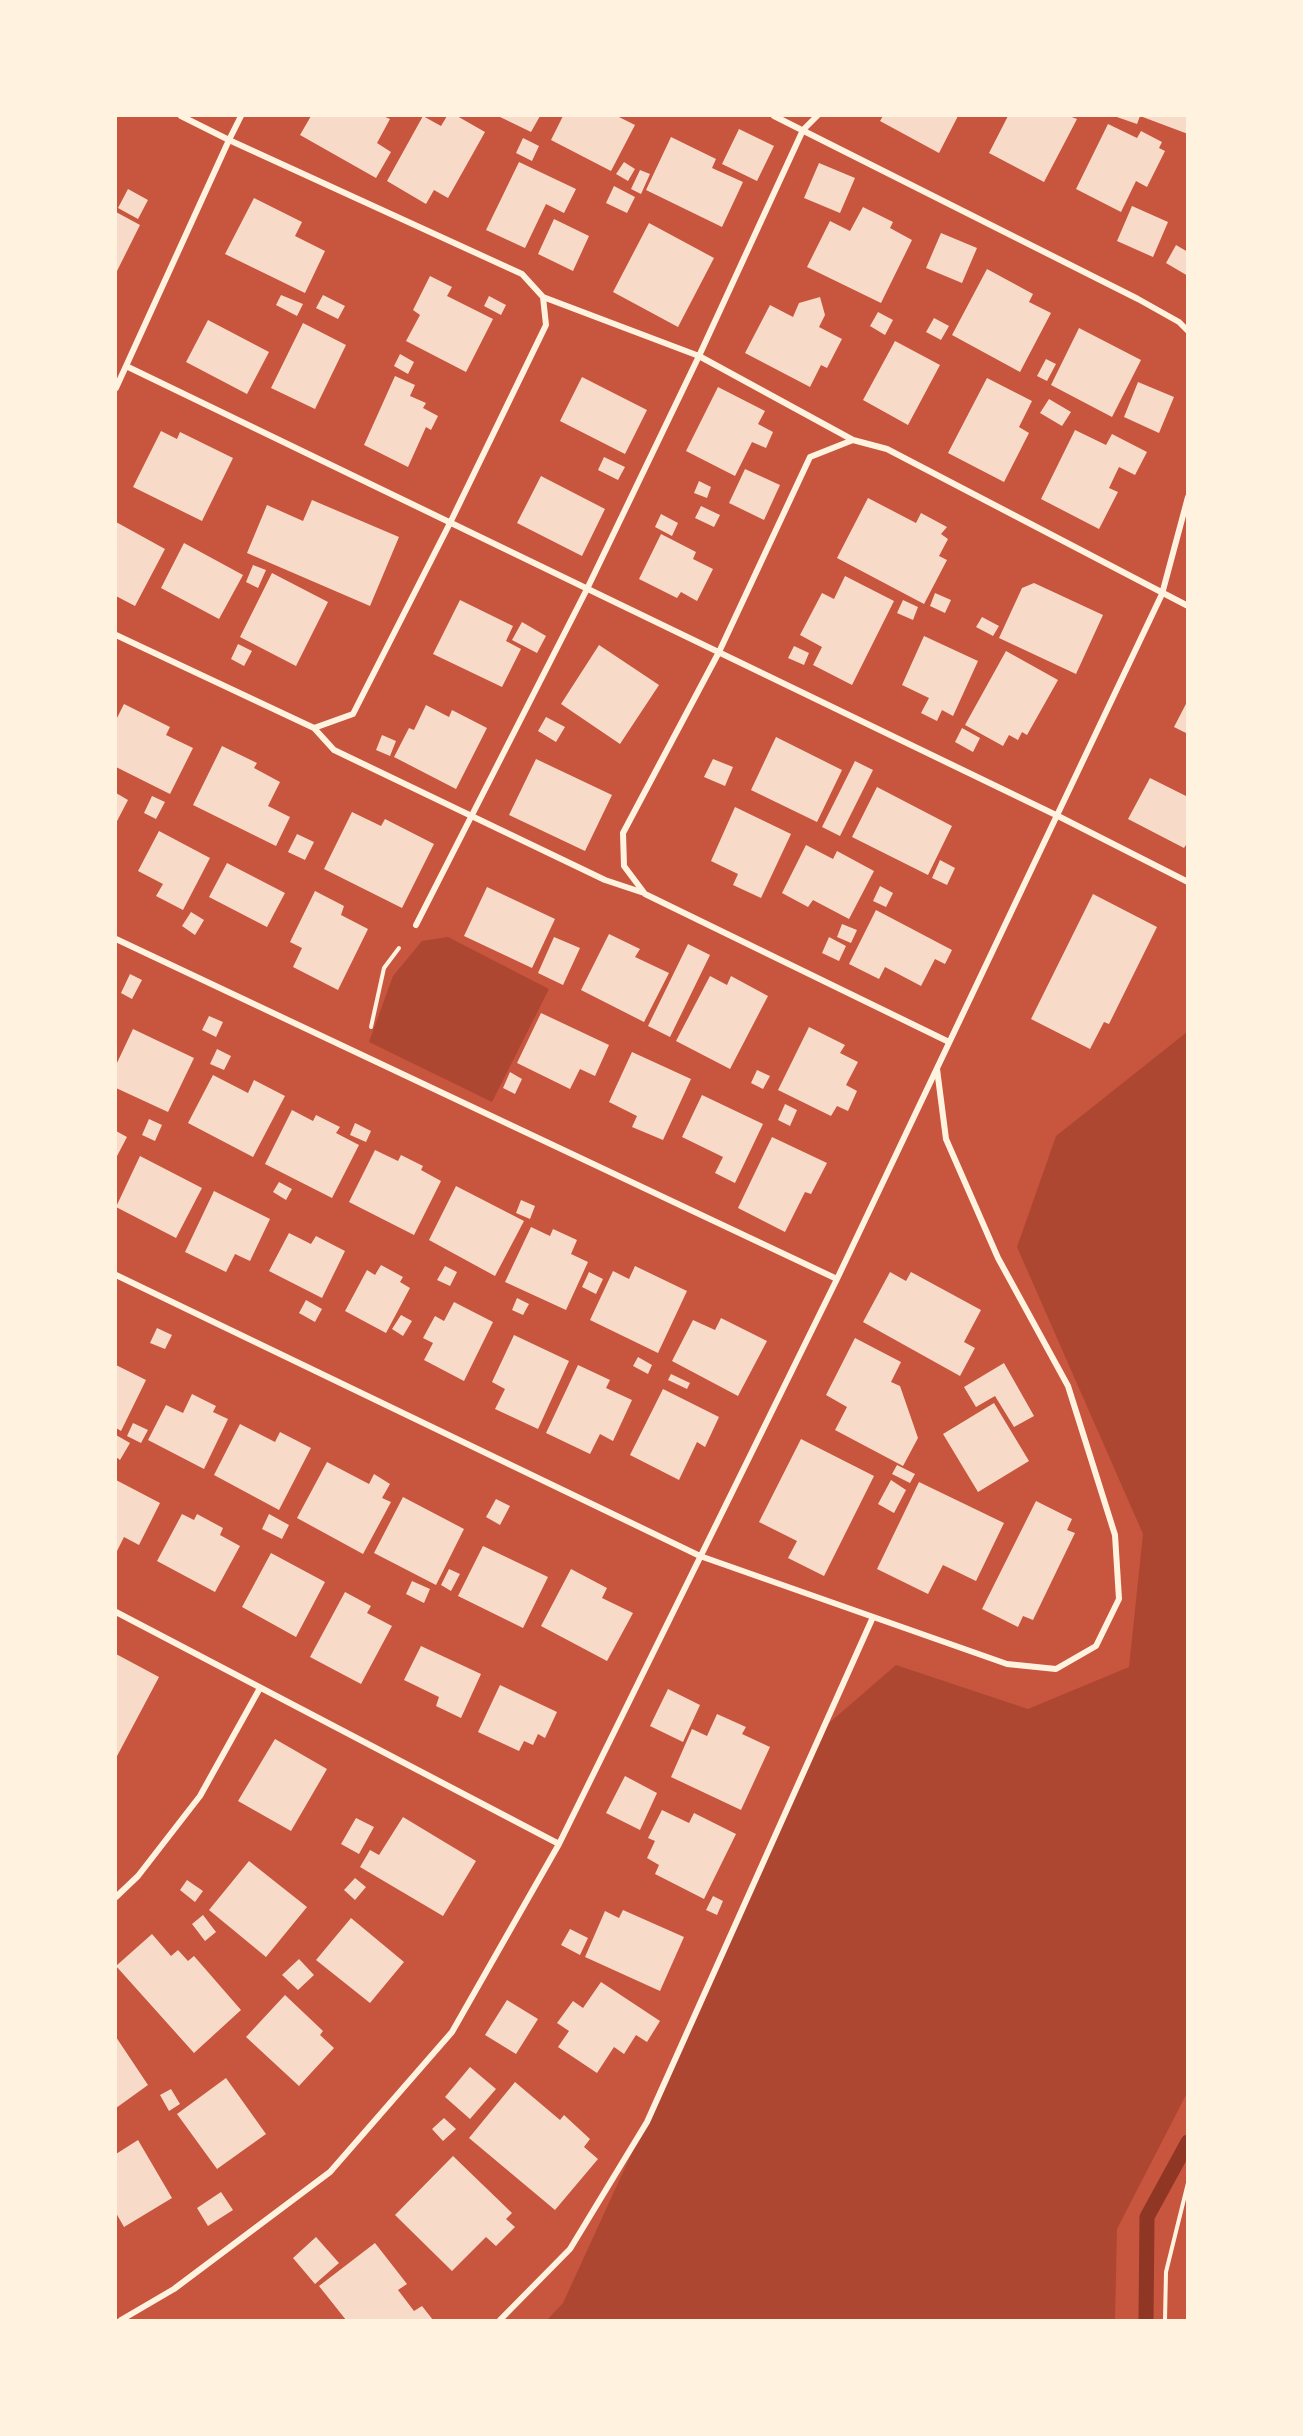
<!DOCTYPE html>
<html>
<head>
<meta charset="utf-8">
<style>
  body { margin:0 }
  #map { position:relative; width:1303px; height:2436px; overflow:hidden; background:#c8553d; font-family:Karla,sans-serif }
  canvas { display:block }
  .frame { position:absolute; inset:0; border:117px solid #fff3e0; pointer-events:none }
</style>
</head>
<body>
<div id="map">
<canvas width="1303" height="2436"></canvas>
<div class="frame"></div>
</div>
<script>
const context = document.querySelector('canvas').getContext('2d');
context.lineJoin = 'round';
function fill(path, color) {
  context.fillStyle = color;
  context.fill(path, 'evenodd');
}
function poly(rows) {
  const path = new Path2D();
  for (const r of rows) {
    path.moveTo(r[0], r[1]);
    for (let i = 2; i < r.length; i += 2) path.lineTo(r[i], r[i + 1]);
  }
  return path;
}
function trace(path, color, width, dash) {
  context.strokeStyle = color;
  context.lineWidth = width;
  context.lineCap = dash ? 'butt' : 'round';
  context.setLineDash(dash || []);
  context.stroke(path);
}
fill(poly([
  [448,937,549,989,492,1102,369,1042,393,976,422,941],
  [1187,1032,1187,2093,1117,2229,1115,2320,547,2320,563,2303,829,1723,896,1665,1028,1709,1129,1667,1143,1534,1017,1247,1056,1136]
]), '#ae4732');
trace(poly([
  [1146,2320,1147,2217,1188,2142]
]), '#8f3625', 15);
fill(poly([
  [311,116,383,116,390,119,377,143,391,152,376,178,300,135],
  [423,116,441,126,447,116,457,116,485,132,448,198,434,190,426,204,387,181],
  [498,116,540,116,531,132],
  [563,116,617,116,635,125,611,171,551,140],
  [883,116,958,116,939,153,880,121],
  [1008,116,1069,116,1077,119,1044,182,989,153],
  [1114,116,1188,116,1188,134,1140,116,1137,124],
  [1108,124,1137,138,1141,131,1162,142,1159,148,1165,151,1147,187,1136,181,1121,212,1076,189],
  [739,129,774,146,757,181,722,164],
  [671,137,716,159,712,168,743,182,722,227,646,190],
  [523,138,539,146,532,161,516,153],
  [519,162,576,189,564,213,546,204,525,248,486,230],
  [624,162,635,169,628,181,616,174],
  [819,163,855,178,840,213,804,198],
  [640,170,650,174,641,194,631,189],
  [614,186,635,197,627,213,606,203],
  [128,189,148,200,138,219,118,208],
  [254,198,302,222,295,236,325,251,305,293,225,254],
  [1132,206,1168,222,1153,257,1117,241],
  [863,207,893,222,890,228,912,240,881,303,807,267,830,221,850,231],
  [116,212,140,225,116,273],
  [554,219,589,236,573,271,538,254],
  [649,223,714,258,678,327,613,292],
  [941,233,977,248,962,283,926,268],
  [1176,245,1188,252,1188,276,1166,263],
  [987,269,1033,294,1029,302,1051,313,1020,372,952,335],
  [430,276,452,287,447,296,493,319,466,372,406,341,420,315,413,310],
  [281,295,303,304,297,316,276,305],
  [323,295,345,306,338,319,316,308],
  [489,296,506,305,501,315,484,306],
  [820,297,825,315,819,327,842,339,827,368,821,365,810,387,745,353,770,305,793,317,799,303],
  [878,312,893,320,885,335,870,326],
  [934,318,949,326,941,340,926,332],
  [208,320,269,352,247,394,186,362],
  [303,323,346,345,315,409,271,388],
  [1079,328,1141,360,1112,417,1051,385],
  [895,341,940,365,908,425,863,400],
  [400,354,414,362,408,374,394,366],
  [1046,359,1056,364,1047,381,1037,376],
  [395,376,415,385,410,396,426,403,423,408,438,416,431,430,426,427,408,467,364,445],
  [582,377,647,410,625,454,560,421],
  [987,378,1032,401,1019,427,1029,433,1004,482,948,453],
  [1138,382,1174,397,1159,433,1124,417],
  [718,387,765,411,758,424,773,432,766,448,752,442,735,476,686,451],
  [1049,399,1071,412,1062,426,1040,413],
  [1075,430,1106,445,1112,434,1147,452,1135,475,1119,467,1109,488,1118,492,1099,529,1041,499],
  [161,431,177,439,180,432,233,458,202,521,133,487],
  [604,457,625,467,618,480,598,470],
  [745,469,780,485,764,520,729,503],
  [541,476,605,509,582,556,517,523],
  [699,481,711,487,707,498,694,493],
  [868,498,916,523,921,513,947,527,941,534,948,539,939,556,947,560,924,604,837,558],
  [312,500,399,537,370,606,247,553,267,505,303,521],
  [701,506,720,515,714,527,695,518],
  [661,514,678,523,672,536,655,527],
  [116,522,165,549,135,606,116,596],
  [661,534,696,552,693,559,713,569,697,601,681,592,677,598,639,579],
  [184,543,243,575,219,619,161,588],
  [253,565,266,570,258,588,246,582],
  [272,573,328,602,296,666,240,637],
  [845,576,894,601,852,685,813,665,822,647,800,635,822,593,834,599],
  [1034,583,1103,615,1076,674,999,638,1022,588],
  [935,593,951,600,945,613,930,606],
  [460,600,513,626,506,641,521,649,502,687,433,654],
  [903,600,918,607,913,620,897,613],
  [982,617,999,626,993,636,976,627],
  [522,622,546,636,537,653,512,640],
  [924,636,978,661,953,716,942,710,937,721,921,713,929,698,902,685],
  [238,644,252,651,244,666,231,659],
  [599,645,659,685,620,744,561,704],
  [794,646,809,653,804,665,788,658],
  [1006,651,1058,680,1027,735,1022,732,1018,740,1009,735,1003,746,965,725],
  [1188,700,1188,734,1174,727],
  [124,704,170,727,166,735,193,748,170,794,116,767,116,720],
  [426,705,449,717,452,710,487,728,456,789,394,757,409,728,414,730],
  [546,717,565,727,556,742,538,731],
  [962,728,980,738,973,752,955,742],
  [382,735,396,741,390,756,376,750],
  [776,737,842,770,817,822,751,790],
  [222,746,257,763,254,768,280,782,268,806,290,817,276,846,193,805],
  [536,759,612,795,585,851,509,815],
  [713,759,733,767,725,786,704,777],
  [855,761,873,770,840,836,822,827],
  [1150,778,1188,797,1188,842,1184,848,1128,819],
  [877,787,952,826,928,875,852,837],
  [116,793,128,800,116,823],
  [152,796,165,802,156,819,144,813],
  [735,807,791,834,761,898,733,885,738,874,711,861],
  [352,812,381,826,385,819,434,844,402,908,324,869],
  [159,831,210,858,183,910,156,896,163,884,138,871],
  [297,834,314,842,305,860,288,852],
  [806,845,833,859,837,851,874,871,849,919,813,900,808,907,782,893],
  [940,860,955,868,947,885,932,878],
  [227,863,285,893,267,927,209,897],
  [880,886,893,893,886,907,873,901],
  [487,887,555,919,532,968,464,936],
  [315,891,344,906,341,915,368,929,338,990,293,967,302,948,290,942],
  [1093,894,1157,927,1109,1024,1104,1022,1090,1049,1031,1019],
  [876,910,952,950,945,964,935,959,921,986,885,967,879,979,849,964],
  [191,912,204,920,195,935,182,926],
  [842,924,857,930,851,943,837,937],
  [609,934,640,949,635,957,669,973,644,1022,581,990],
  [554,937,580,948,563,985,538,973],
  [829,937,846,946,839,961,822,953],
  [688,944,710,955,670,1037,648,1026],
  [130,974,142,980,132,999,121,993],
  [710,976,727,985,731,976,768,996,730,1069,676,1041],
  [541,1013,609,1045,595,1076,580,1069,570,1089,517,1063],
  [209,1016,223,1022,216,1037,202,1030],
  [809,1027,845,1045,840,1053,858,1062,846,1085,857,1091,848,1111,837,1106,831,1116,778,1090],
  [133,1029,194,1058,168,1112,116,1088,116,1065],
  [217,1049,231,1056,224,1070,210,1064],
  [632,1052,691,1079,663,1140,632,1127,637,1116,609,1102],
  [757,1070,770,1076,763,1089,751,1083],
  [510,1072,522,1079,515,1094,503,1088],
  [213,1075,248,1093,254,1080,285,1096,253,1157,188,1123],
  [702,1095,763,1124,735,1183,715,1173,723,1157,682,1137],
  [785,1104,797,1110,790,1126,778,1120],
  [292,1110,313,1121,316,1115,340,1127,336,1133,359,1145,332,1198,265,1164],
  [149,1119,162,1125,155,1141,142,1135],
  [355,1123,371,1131,366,1142,350,1135],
  [116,1131,127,1137,116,1158],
  [772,1137,827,1163,811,1194,805,1192,785,1232,738,1208],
  [375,1150,398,1161,401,1155,423,1166,421,1170,441,1181,414,1235,349,1202],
  [140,1156,202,1188,176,1238,116,1207],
  [279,1182,292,1189,286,1200,273,1192],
  [456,1186,524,1221,495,1276,429,1240],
  [214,1191,270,1219,250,1261,235,1254,226,1272,185,1252],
  [521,1200,535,1206,530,1219,516,1213],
  [531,1227,550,1236,553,1229,577,1240,571,1254,588,1262,566,1310,505,1282],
  [289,1233,311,1244,316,1236,345,1251,322,1298,269,1271],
  [381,1265,403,1277,400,1282,410,1288,386,1333,345,1311,367,1270,375,1275],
  [445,1266,457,1272,450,1286,437,1280],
  [635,1266,687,1291,658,1353,590,1320,613,1271,629,1279],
  [589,1272,603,1279,596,1294,582,1287],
  [890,1272,906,1281,911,1272,981,1310,964,1342,975,1348,960,1376,863,1322],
  [517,1298,529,1304,523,1315,512,1310],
  [306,1300,322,1309,315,1322,299,1313],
  [454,1302,493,1322,464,1381,424,1360,433,1343,423,1338,435,1316,444,1321],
  [401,1315,412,1321,403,1336,392,1329],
  [721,1318,767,1341,738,1396,672,1361,693,1320,715,1330],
  [157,1328,172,1335,165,1349,150,1343],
  [514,1335,569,1361,538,1429,495,1409,505,1389,492,1382],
  [855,1338,901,1362,891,1382,900,1386,918,1438,903,1466,835,1430,847,1407,826,1395],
  [638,1357,652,1365,648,1374,633,1366],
  [1004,1363,1034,1416,1014,1427,995,1396,976,1407,964,1387],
  [116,1365,146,1380,121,1431,116,1428],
  [578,1365,610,1380,606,1388,632,1400,613,1441,600,1434,590,1454,546,1433],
  [671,1374,690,1383,687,1389,668,1380],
  [663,1389,719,1417,705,1447,697,1442,679,1480,630,1455],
  [192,1394,216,1406,213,1412,228,1419,204,1469,148,1440,166,1405,183,1413],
  [994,1403,1029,1461,978,1492,943,1434],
  [133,1423,148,1430,141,1443,127,1436],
  [240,1424,275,1442,280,1432,311,1448,279,1510,214,1475],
  [116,1435,130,1443,120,1460,116,1457],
  [801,1439,874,1476,824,1576,788,1558,797,1541,759,1522],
  [327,1462,369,1484,374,1474,390,1484,382,1498,391,1502,363,1554,297,1518],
  [897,1465,915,1474,910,1483,892,1474],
  [116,1480,160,1503,139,1545,124,1537,116,1553],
  [891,1480,906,1490,894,1513,878,1504],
  [919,1482,1004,1523,976,1581,943,1565,928,1594,877,1569],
  [403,1497,464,1529,436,1585,374,1553],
  [496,1499,510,1506,500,1525,486,1517],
  [1036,1501,1072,1519,1067,1530,1075,1533,1033,1620,1023,1616,1018,1627,982,1609],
  [182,1514,194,1520,197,1514,223,1528,220,1535,240,1546,215,1592,157,1561],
  [269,1514,289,1525,282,1539,262,1529],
  [483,1546,548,1577,523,1628,458,1596],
  [271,1553,325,1582,296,1637,242,1607],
  [449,1569,460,1574,451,1591,441,1585],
  [571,1569,607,1588,602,1598,633,1613,607,1661,541,1626],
  [412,1581,430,1589,424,1603,406,1594],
  [345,1592,371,1606,367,1613,392,1626,361,1684,310,1657],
  [421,1646,481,1674,461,1718,436,1706,439,1697,404,1680],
  [116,1654,159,1677,116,1758],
  [500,1685,557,1712,545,1738,538,1734,533,1745,524,1741,519,1751,478,1732],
  [668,1689,700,1705,683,1742,650,1726],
  [717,1714,746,1727,742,1734,770,1747,741,1810,671,1777,692,1729,707,1736],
  [275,1739,327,1769,291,1831,238,1801],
  [625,1776,657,1793,640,1830,606,1813],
  [662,1810,689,1823,694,1813,736,1834,704,1899,655,1874,659,1865,647,1858,655,1841,648,1838],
  [403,1817,476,1861,443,1916,360,1867,370,1850,379,1855],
  [356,1818,374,1827,359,1854,341,1844],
  [249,1861,307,1907,266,1957,209,1910],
  [355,1878,366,1887,355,1900,344,1890],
  [187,1880,203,1891,195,1902,180,1890],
  [713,1896,723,1901,717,1915,706,1910],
  [623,1910,684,1937,660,1991,585,1957,605,1911,619,1918],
  [203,1915,216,1932,205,1941,192,1924],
  [351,1918,404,1962,370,2003,316,1960],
  [570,1929,588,1938,580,1955,561,1945],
  [152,1934,171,1956,178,1950,188,1961,194,1956,241,2010,194,2053,116,1966],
  [299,1959,314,1975,298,1990,282,1975],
  [601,1982,660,2021,647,2042,636,2035,624,2054,614,2047,597,2073,558,2047,569,2031,557,2023,573,2001,583,2008],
  [285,1995,323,2031,320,2035,334,2048,299,2086,246,2037],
  [507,2000,538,2019,516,2054,485,2035],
  [116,2037,148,2085,116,2108],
  [470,2067,496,2089,470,2119,445,2097],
  [226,2078,266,2134,217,2169,177,2114],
  [515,2082,560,2120,564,2115,590,2139,584,2147,598,2159,555,2210,469,2138],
  [171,2089,180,2104,169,2111,160,2095],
  [444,2118,456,2129,443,2141,432,2129],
  [138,2140,172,2198,124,2227,116,2213,116,2154],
  [453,2156,512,2213,506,2219,515,2227,496,2246,486,2237,452,2271,395,2215],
  [221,2192,233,2210,208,2226,197,2208],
  [316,2237,339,2263,315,2284,293,2258],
  [375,2243,407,2284,398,2290,414,2311,422,2306,433,2320,346,2320,319,2286]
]), '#f7dbc8');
trace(poly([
  [371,1027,384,968,399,948],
  [1165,2320,1166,2272,1188,2183]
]), '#fff3e0', 4);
trace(poly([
  [181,116,229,140,241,116],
  [774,116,1138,299,1179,322,1188,331],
  [543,297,699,356,853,440],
  [126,366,1058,816,1188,882],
  [116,388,229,140,522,274,543,297,546,325,450,523,353,714,314,728,116,635],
  [314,728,334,750,605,880,644,893],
  [416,925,587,589,699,356,803,130,817,116],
  [116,939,837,1279],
  [949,1042,645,894,624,866,623,833,719,652,810,457,853,440,887,449,1188,606],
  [116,1275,700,1556,1007,1664,1056,1669,1096,1646,1119,1599,1115,1535,1068,1386,998,1258,946,1139,937,1069],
  [116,1612,559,1844],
  [116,1897,138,1876,200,1796,260,1688],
  [121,2320,174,2289,330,2172,452,2032,559,1844,837,1279,1162,594,1188,497],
  [500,2320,570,2249,647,2122,873,1617]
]), '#fff3e0', 6);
</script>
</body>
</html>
